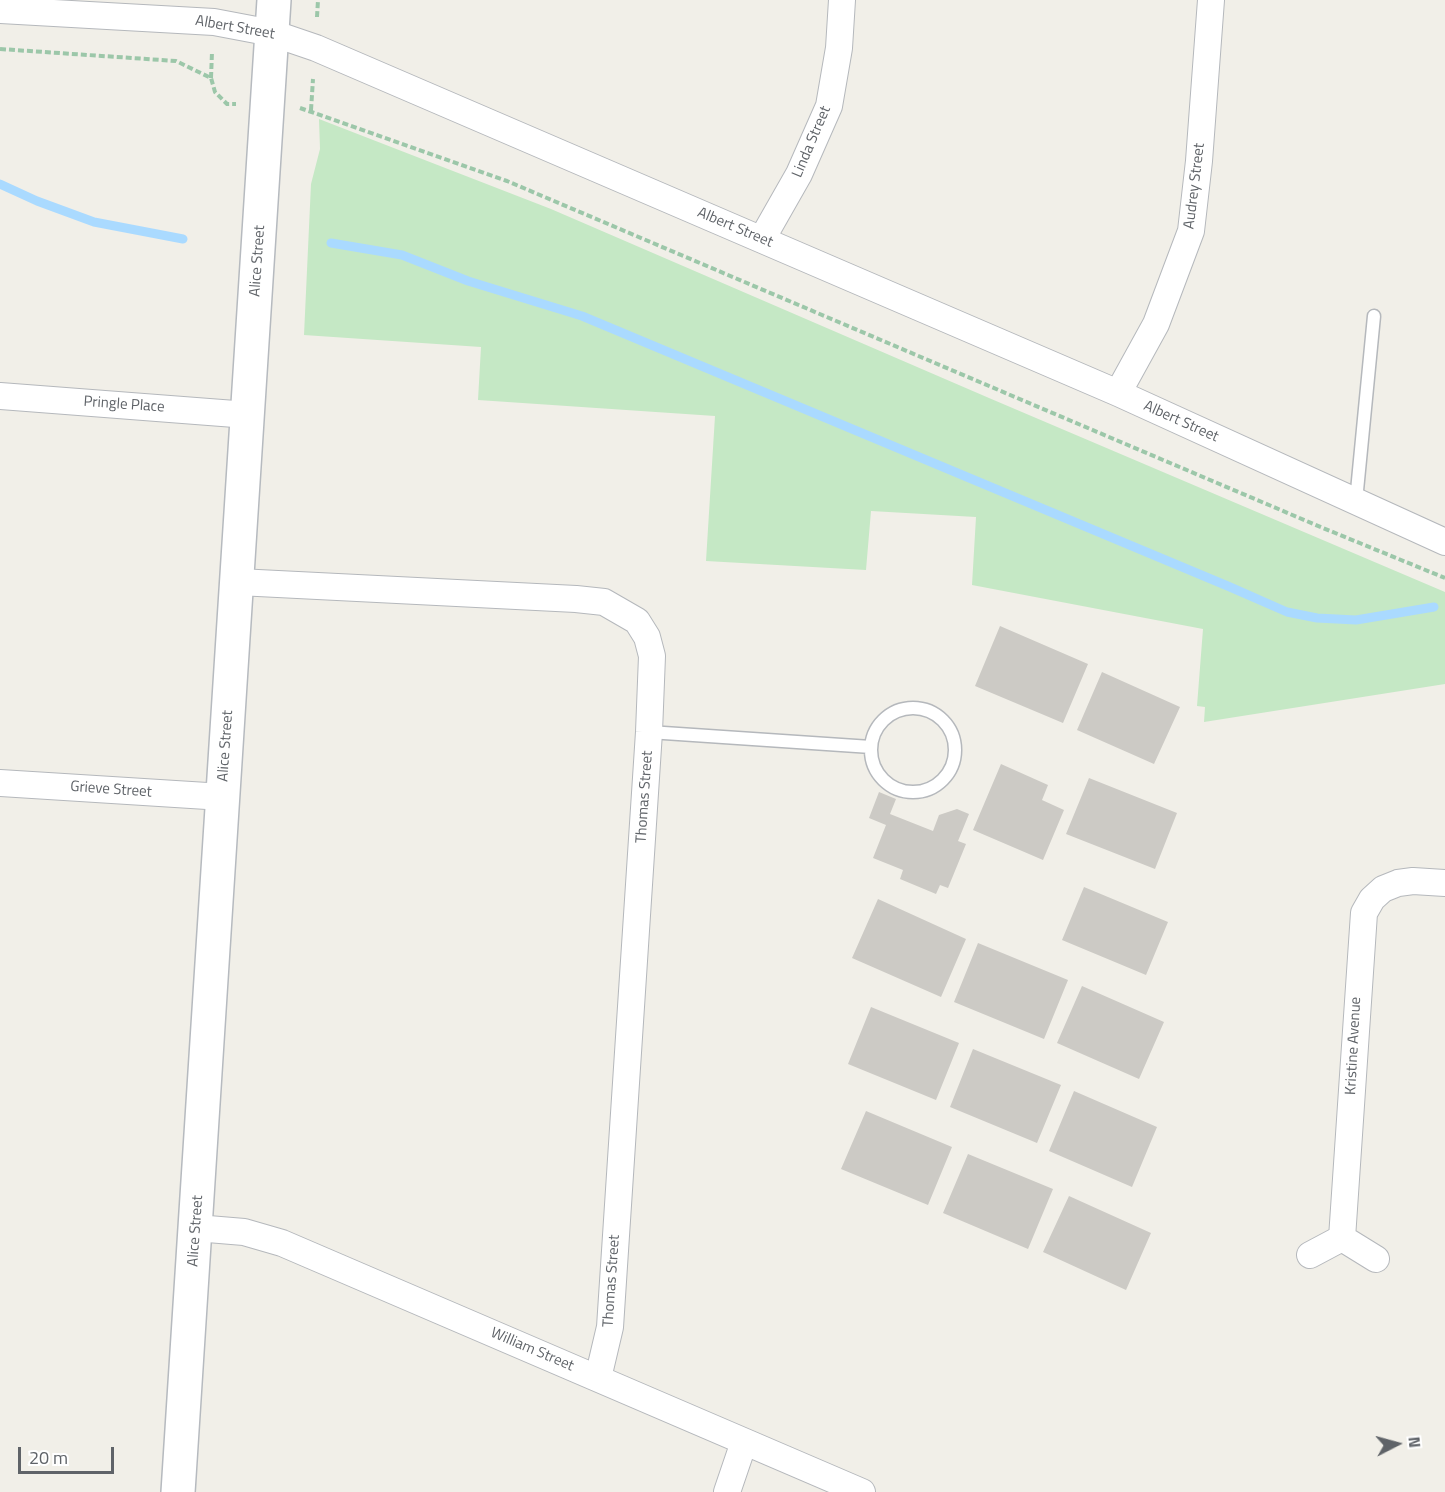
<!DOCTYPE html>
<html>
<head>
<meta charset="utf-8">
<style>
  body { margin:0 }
  #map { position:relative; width:1445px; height:1492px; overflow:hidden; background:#f1efe8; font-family:"Titillium Web",sans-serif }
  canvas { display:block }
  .north { position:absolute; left:1367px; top:1414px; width:60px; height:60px; -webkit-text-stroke:4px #fff; paint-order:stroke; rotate:84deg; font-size:16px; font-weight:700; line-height:24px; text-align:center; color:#5f6368 }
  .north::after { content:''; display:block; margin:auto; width:21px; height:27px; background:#5f6368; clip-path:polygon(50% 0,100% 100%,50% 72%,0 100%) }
  .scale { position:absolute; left:18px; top:1447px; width:96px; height:27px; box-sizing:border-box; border:3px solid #5f6368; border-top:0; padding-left:8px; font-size:18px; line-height:21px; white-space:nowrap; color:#5f6368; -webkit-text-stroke:4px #fff; paint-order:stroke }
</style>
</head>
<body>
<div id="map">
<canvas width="1445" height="1492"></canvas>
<div class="north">N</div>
<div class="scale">20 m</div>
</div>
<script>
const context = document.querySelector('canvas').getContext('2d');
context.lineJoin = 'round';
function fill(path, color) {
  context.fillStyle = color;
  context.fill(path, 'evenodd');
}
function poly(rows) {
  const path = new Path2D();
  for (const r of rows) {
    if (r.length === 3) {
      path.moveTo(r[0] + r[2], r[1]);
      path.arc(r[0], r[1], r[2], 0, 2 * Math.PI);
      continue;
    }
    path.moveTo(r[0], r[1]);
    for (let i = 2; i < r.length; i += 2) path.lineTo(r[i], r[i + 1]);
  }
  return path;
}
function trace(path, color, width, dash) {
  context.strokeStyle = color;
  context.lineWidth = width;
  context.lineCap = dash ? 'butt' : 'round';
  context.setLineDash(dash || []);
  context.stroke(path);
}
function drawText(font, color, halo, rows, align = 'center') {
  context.font = font + ' "Titillium Web",sans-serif';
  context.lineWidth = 5;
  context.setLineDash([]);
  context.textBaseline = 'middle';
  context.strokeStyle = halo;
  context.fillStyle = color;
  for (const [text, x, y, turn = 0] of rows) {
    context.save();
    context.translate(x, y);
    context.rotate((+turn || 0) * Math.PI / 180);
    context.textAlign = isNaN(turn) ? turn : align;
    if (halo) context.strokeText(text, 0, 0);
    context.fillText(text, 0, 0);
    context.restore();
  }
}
fill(poly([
  [319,119,551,209,989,398,1445,592,1445,684,1204,722,1205,707,1197,706,1203,629,972,585,976,517,871,511,866,570,706,561,715,416,478,400,481,347,304,335,311,184,320,149]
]), '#c5e8c5');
trace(poly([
  [0,184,37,201,94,222,183,239],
  [331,243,402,255,468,281,582,316,1230,587,1287,612,1317,618,1356,620,1434,607]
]), '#aadaff', 9);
fill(poly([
  [1000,626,1088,664,1063,723,975,686],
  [1102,672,1180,707,1154,764,1077,730],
  [1001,764,1048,785,1042,800,1064,810,1043,860,973,830],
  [1089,778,1177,813,1155,869,1066,834],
  [879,792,896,799,890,814,933,831,939,815,957,809,969,814,958,841,966,844,948,888,940,885,936,894,900,879,903,870,873,858,886,825,869,818],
  [1084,887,1168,922,1146,975,1062,940],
  [878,899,966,939,941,997,852,958],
  [978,943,1068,980,1044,1039,954,1002],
  [1082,986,1164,1022,1139,1079,1057,1043],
  [871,1007,959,1043,936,1100,848,1064],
  [973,1049,1061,1085,1037,1143,950,1107],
  [1074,1091,1157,1127,1132,1187,1049,1151],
  [866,1111,952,1147,928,1205,841,1169],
  [968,1154,1053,1189,1028,1249,943,1213],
  [1069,1196,1151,1233,1126,1290,1043,1252]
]), '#cccac5');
const lane = poly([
  [1356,501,1374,316],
  [913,750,42],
  [649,732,871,747]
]);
const street = poly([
  [0,10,214,22,272,33,316,48,1118,393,1445,542],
  [762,239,799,174,829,106,839,48,842,0],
  [1118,393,1156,324,1191,231,1199,161,1211,0],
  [0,396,248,415],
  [238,582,576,599,604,602,637,621,647,637,652,656,649,732,610,1327,598,1378],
  [0,783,223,797],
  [196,1228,244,1232,282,1243,862,1492],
  [1342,1238,1376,1259],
  [1310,1255,1342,1238,1364,913,1372,899,1383,889,1398,883,1413,881,1445,883],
  [727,1492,744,1442]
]);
const secondary = poly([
  [178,1492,274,0]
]);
trace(lane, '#b5b8bc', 15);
trace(street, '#b5b8bc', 28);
trace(secondary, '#b6babf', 36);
trace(poly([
  [317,17,318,0],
  [0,49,176,61,211,78,215,92,227,104,236,104],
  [211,78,212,52],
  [300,108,507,181,1323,528,1445,578],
  [311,110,313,79]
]), '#9cc7a9', 4, [6, 3]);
trace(lane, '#fff', 12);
trace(street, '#fff', 26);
trace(secondary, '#fff', 33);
drawText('15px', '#5f6368', '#fff', [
  ["Albert Street",235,28,10],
  ["Linda Street",812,142,-67],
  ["Audrey Street",1195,186,-83],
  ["Albert Street",735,228,23],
  ["Alice Street",258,261,-86],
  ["Pringle Place",124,405,4],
  ["Albert Street",1181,422,24],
  ["Alice Street",226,746,-86],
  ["Grieve Street",111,790,4],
  ["Thomas Street",645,797,-86],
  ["Kristine Avenue",1354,1046,-87],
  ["Alice Street",196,1231,-86],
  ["Thomas Street",612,1281,-86],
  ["William Street",532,1350,23]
]);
</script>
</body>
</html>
